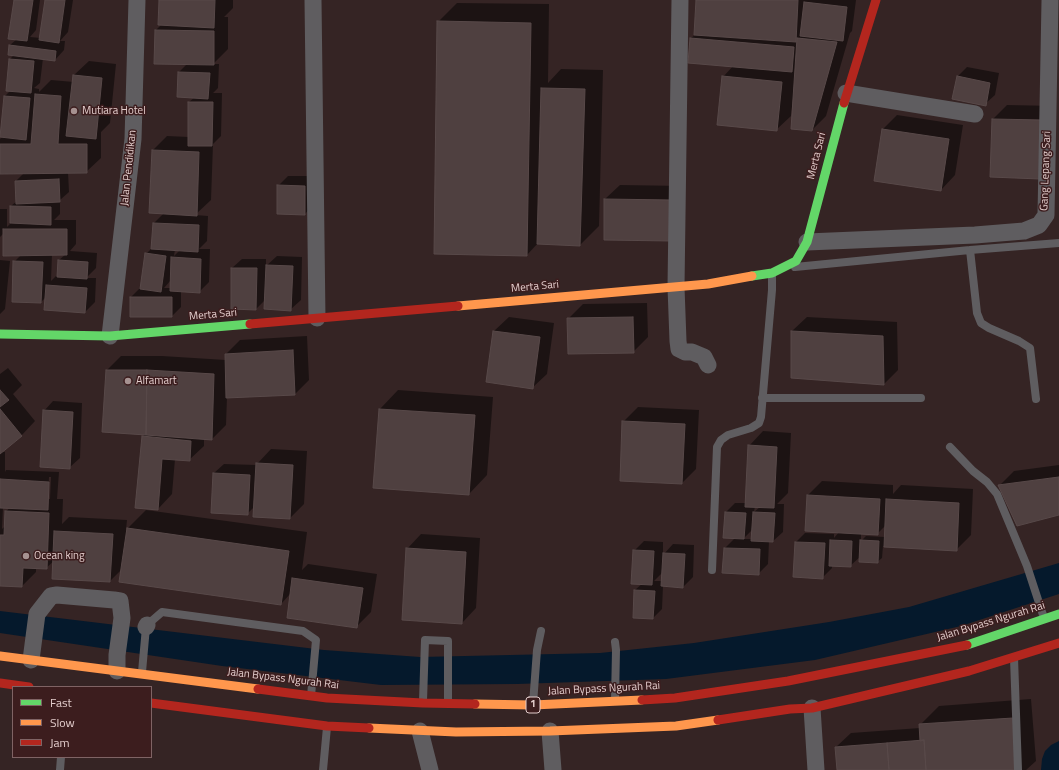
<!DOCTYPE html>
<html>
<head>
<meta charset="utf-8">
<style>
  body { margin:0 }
  #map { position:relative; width:1059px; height:770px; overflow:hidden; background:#352424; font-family:"Titillium Web",sans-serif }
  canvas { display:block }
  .legend { position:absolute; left:12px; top:686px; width:140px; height:72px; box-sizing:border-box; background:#3c1d1e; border:1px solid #7f6364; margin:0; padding:5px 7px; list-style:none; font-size:12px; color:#e3cdcc }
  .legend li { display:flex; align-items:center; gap:8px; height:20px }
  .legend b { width:20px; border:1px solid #7f6364 }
</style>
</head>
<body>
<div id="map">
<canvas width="1059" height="770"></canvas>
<ul class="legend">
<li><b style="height:5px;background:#63d668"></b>Fast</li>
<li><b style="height:5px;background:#ff974d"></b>Slow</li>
<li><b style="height:5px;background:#b3261e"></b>Jam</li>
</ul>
</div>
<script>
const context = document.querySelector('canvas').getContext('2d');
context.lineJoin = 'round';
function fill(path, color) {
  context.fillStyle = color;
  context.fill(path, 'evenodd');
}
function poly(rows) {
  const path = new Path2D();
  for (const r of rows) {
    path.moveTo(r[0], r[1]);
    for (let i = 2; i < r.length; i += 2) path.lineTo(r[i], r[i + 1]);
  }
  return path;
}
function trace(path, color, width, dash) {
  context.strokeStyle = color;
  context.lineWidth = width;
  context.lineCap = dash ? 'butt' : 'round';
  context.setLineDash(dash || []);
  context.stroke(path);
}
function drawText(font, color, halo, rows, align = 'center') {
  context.font = font + ' "Titillium Web",sans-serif';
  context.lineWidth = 3;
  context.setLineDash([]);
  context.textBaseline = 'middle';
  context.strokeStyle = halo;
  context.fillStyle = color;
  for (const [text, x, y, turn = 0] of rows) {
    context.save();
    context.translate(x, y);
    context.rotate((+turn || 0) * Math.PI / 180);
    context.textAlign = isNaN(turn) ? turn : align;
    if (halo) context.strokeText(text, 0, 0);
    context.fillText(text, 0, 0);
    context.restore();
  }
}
fill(poly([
  [1059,563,1059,594,961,626,815,660,666,679,517,684,381,685,222,666,0,633,0,611,324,650,420,657,600,653,694,643,829,622,909,607],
  [1059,741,1059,770,1041,770,1042,759,1045,751,1051,745]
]), '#05192c');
fill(poly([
  [15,0,40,0,36,30,30,37,41,38,46,0,73,0,68,32,60,41,65,41,64,50,55,60,43,58,40,83,34,88,39,89,39,92,51,80,74,82,74,75,89,61,116,64,110,123,101,132,101,158,86,172,68,172,69,192,60,200,60,214,54,220,76,220,76,244,70,251,97,253,96,268,86,278,96,278,95,302,85,312,46,297,41,302,14,262,21,255,4,233,0,237,0,209,7,209,7,227,11,223,11,206,17,201,16,181,24,173,0,173,0,139,3,136,1,136,5,96,11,90,7,90,10,59,14,55,9,54,10,45,17,39],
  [52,254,66,254,59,260,58,276,56,276,51,281],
  [160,0,233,0,233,8,224,17,228,17,228,49,213,64,219,64,218,88,213,93,222,93,221,136,213,144,211,200,195,215,208,216,207,241,199,249,210,249,209,282,199,292,181,291,181,307,172,316,131,297,141,287,146,254,153,247,154,223,164,213,153,150,167,136,189,137,189,102,195,97,179,72,188,63,156,30,161,25],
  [175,249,180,250,174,256],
  [171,280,171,288,164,288],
  [697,0,856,0,852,31,850,33,826,116,812,130,794,98,793,98,791,116,776,130,723,77,733,66,691,38,695,35],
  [457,3,549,4,548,83,561,69,603,70,599,226,580,245,538,243,527,255,438,22],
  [967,67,999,73,995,95,985,104,958,76],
  [1007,105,1056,106,1054,164,993,119],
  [897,115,963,125,955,175,941,190,883,129],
  [288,176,314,176,314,204,305,214,278,186],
  [620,185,685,186,685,225,605,199],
  [277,256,302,257,301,300,291,309,266,299,256,309,232,268,242,259,266,259,266,266],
  [0,260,10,261,5,309,0,314],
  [647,303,648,337,633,352,568,319,583,304],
  [509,317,554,323,547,374,532,388,487,382,494,331],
  [807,317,897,322,898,370,884,384,792,331],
  [307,336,309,380,295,394,227,397,226,425,212,439,204,438,204,446,189,460,175,459,172,494,158,509,143,437,145,434,107,370,121,356,162,356,226,360,226,354,240,340],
  [8,368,22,385,13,394,35,421,21,436,0,452,5,452,5,472,6,470,59,472,57,499,63,499,62,524,69,517,127,520,126,530,146,510,307,532,302,570,308,564,377,574,371,612,357,626,291,593,281,604,122,569,110,581,54,561,46,568,36,568,36,572,22,586,0,585,0,374],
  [49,477,51,477,50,499,48,499],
  [3,507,10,507,6,512,5,526,2,529],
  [398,390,493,397,487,475,469,494,374,487,380,409],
  [53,401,82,403,80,458,70,467,44,411],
  [638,407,699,410,696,469,682,483,623,422],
  [763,431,791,433,788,493,777,504,784,504,783,532,773,541,769,541,768,564,758,574,723,572,725,548,735,538,726,512,735,503,746,503,749,446],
  [755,506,760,507,754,512],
  [753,529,752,539,743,539],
  [271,449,307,451,304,504,290,518,254,507,248,513,214,473,224,464,257,465,257,464],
  [1059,465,1059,514,1000,485,1014,471],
  [822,481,893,485,893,494,901,485,973,489,971,535,956,550,883,546,882,558,877,562,861,556,850,566,832,565,832,568,822,578,796,542,805,533,834,534,834,538,839,532,808,495],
  [886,525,885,537,866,536,861,541,861,533,877,534],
  [421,534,480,538,476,608,462,623,407,549],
  [644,541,663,542,663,555,673,544,694,545,693,577,683,587,663,586,662,609,653,618,635,590,643,583,634,551],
  [662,573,662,581,654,581],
  [1031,699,1036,761,1026,770,838,770,836,747,851,733,920,728,920,725,939,706]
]), '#0007');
const building = poly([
  [14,0,33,0,27,41,8,39,14,0],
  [45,0,65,0,59,43,39,40,45,0],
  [159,0,215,0,214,28,158,25,159,0],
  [696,0,798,0,796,42,694,35,696,0],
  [804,2,847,7,843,41,800,36,804,2],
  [437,21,531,23,527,256,434,254,437,21],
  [155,30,214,31,214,65,154,64,155,30],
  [690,38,794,47,792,72,688,63,690,38],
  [797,38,837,42,812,131,791,129,797,38],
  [9,45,56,51,55,61,8,55,9,45],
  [9,59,34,61,31,93,6,91,9,59],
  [178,72,210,73,208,99,177,97,178,72],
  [73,75,102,78,96,139,66,136,73,75],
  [722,76,782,82,777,131,717,125,722,76],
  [957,76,990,83,986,106,952,99,957,76],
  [541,88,585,89,580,246,537,244,541,88],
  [35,94,61,96,58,144,87,144,87,173,0,174,0,144,31,144,35,94],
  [4,96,30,98,26,140,0,137,4,96],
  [188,102,213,102,212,146,188,146,188,102],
  [992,119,1042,120,1040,179,990,177,992,119],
  [882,129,949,139,941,191,874,181,882,129],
  [152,150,199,152,197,216,149,213,152,150],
  [59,179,60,202,16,204,15,181,59,179],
  [277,185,305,186,305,215,277,214,277,185],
  [604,199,671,200,671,241,604,240,604,199],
  [10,206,51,207,51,225,10,223,10,206],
  [153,223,199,225,198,252,151,249,153,223],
  [3,229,67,229,67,255,3,256,3,229],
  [145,253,166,256,161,292,140,289,145,253],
  [171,257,201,259,200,293,170,291,171,257],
  [58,260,88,262,87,279,57,277,58,260],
  [13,261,43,262,41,303,12,302,13,261],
  [266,265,293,266,291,311,264,309,266,265],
  [231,268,257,268,256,310,231,309,231,268],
  [46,285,87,288,85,313,44,310,46,285],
  [130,297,172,297,172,317,130,317,130,297],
  [633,317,634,353,568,354,567,318,633,317],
  [493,331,540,337,533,389,486,382,493,331],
  [791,331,883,336,884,385,791,378,791,331],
  [293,350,295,395,226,398,225,354,293,350],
  [106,370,147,370,146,435,102,432,106,370],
  [147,370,214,374,212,440,146,435,147,370],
  [0,390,9,400,0,407,0,390],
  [0,409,22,436,0,454,0,409],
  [379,409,475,415,469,495,373,488,379,409],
  [43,410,73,412,70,469,40,467,43,410],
  [622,421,685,424,682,484,620,481,622,421],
  [142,436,191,441,190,461,162,459,158,510,135,508,142,436],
  [748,445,777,447,774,508,745,507,748,445],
  [256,463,293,465,290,519,253,517,256,463],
  [213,473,250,475,248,515,211,513,213,473],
  [1059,477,1059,515,1017,526,998,485,1059,477],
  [0,479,49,482,48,510,0,508,0,479],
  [807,495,880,499,878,535,805,531,807,495],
  [886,499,959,503,957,551,884,547,886,499],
  [5,511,49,513,47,569,23,568,22,587,0,586,0,535,4,535,5,511],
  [725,512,746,513,744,539,723,538,725,512],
  [753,512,775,513,773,542,751,541,753,512],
  [127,528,289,551,281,605,119,582,127,528],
  [54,531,113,534,110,582,52,579,54,531],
  [830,540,852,541,851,567,829,566,830,540],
  [860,540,879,541,878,563,859,562,860,540],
  [795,542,825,543,823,579,793,577,795,542],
  [406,548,466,552,462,624,402,620,406,548],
  [724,548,760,549,759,575,722,573,724,548],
  [633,550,654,551,652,585,631,584,633,550],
  [663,553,685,554,683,588,661,586,663,553],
  [292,578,363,588,357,628,287,618,292,578],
  [634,590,655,591,653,619,633,618,634,590],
  [1013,718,1016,770,926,770,924,740,920,741,919,724,1013,718],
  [924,740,926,770,889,770,887,743,924,740],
  [887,743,889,770,837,770,835,747,887,743]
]);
fill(building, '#4f4040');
trace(building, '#584949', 1);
trace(poly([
  [970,250,977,313,981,323,989,328,1019,341,1030,348,1036,399],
  [795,267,970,250,1059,243],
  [762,398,921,398],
  [950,447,973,471,987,482,997,494,1027,566,1044,618],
  [712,570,717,447,721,440,728,435,751,428,759,423,761,417,772,290,772,274],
  [147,625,162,612,303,631,316,640,311,696],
  [615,642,616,650,615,700],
  [1014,658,1018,770],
  [142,672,146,627],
  [423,701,425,640,448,641,448,703],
  [533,704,537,650,541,631],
  [60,770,61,757],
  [323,770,327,727]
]), '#5f5d60', 8);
trace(poly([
  [313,0,317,318],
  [680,0,676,287,678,341,679,349,685,352,692,352,704,357,708,365],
  [846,93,975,114],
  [807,242,975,235,1024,231,1039,225,1046,215,1050,1],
  [110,336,133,139,137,0],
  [146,627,147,625],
  [31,660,37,614,51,596,57,595,114,600,120,601,122,618,117,655,117,671],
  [812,708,816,770],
  [420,731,430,770],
  [550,731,553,770]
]), '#5f5d60', 17);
trace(poly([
  [752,276,772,273,796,261,807,242,844,103],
  [0,334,110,336,250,324],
  [967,645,1059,614]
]), '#63d668', 9);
trace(poly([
  [458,306,708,284,752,276],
  [0,656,258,689],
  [475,704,533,705,642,700],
  [369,728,456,732,550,731,676,726,718,720]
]), '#ff974d', 9);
trace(poly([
  [844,103,876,0],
  [250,324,458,306],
  [0,683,29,687],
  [258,689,327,698,423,703,475,704],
  [642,700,675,698,788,681,967,645],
  [151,703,327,726,369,728],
  [718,720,790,709,812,708,969,671,1059,643]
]), '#b3261e', 9);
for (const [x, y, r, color] of [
  [74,111,4,"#a69291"],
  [128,381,4,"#a69291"],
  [26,556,4,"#a69291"]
]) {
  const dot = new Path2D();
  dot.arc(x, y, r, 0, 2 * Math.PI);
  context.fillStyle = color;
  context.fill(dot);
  trace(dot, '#3c1d1e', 1.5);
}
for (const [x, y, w] of [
  [533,705,14]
]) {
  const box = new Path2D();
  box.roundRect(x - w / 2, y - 8, w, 16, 3);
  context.fillStyle = '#3c1d1e';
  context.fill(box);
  trace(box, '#e3cdcc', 1);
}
drawText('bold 10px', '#e3cdcc', null, [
  ["1",533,705]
]);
drawText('11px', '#e3cdcc', '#3c1d1e', [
  ["Mutiara Hotel",82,111],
  ["Alfamart",136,381],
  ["Ocean king",34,556]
], 'left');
drawText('11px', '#e3cdcc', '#3c1d1e', [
  ["Merta Sari",817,156,-76],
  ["Jalan Pendidikan",129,168,-84],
  ["Gang Lepang Sari",1046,171,-88],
  ["Merta Sari",535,287,-5],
  ["Merta Sari",213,315,-5],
  ["Jalan Bypass Ngurah Rai",991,622,-17],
  ["Jalan Bypass Ngurah Rai",283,679,7],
  ["Jalan Bypass Ngurah Rai",604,689,-3]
]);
</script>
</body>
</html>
